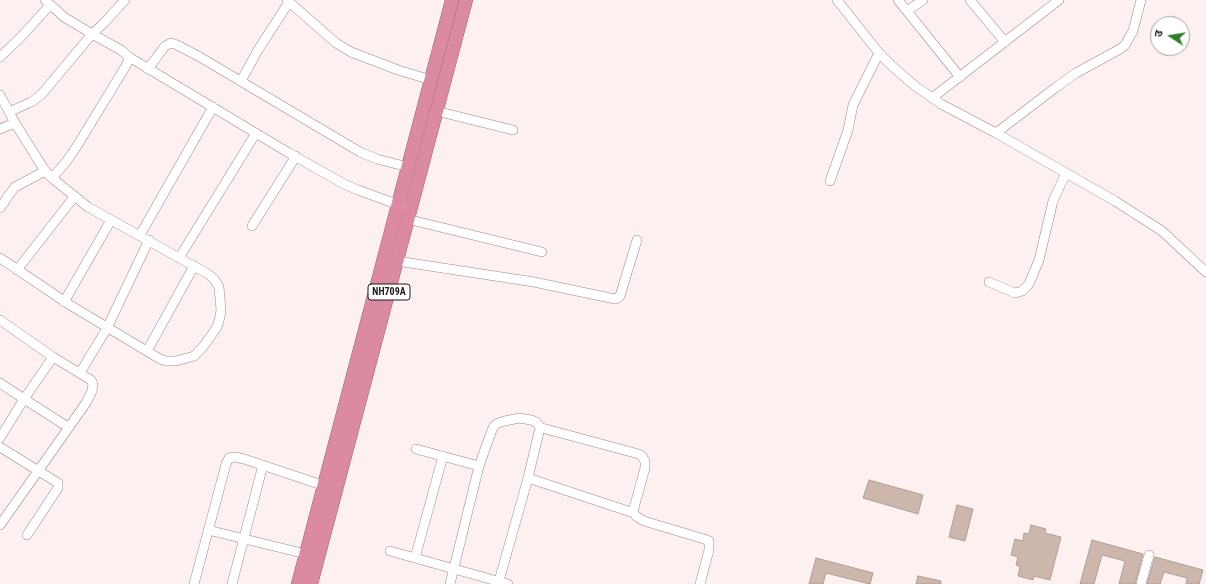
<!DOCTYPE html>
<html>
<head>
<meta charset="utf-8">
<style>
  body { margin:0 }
  #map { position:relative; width:1206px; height:584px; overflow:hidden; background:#fcf1f0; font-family:"Roboto Condensed","Noto Sans Devanagari",sans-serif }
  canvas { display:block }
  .north { position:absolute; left:1150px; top:16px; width:40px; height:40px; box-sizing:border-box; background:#fff; border:1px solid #a7a3a3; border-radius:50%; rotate:282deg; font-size:11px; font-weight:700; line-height:16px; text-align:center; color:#221918 }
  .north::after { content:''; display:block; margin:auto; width:14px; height:18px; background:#317e27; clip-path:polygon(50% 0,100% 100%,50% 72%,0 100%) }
</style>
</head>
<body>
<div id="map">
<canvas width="1206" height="584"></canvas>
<div class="north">उ</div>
</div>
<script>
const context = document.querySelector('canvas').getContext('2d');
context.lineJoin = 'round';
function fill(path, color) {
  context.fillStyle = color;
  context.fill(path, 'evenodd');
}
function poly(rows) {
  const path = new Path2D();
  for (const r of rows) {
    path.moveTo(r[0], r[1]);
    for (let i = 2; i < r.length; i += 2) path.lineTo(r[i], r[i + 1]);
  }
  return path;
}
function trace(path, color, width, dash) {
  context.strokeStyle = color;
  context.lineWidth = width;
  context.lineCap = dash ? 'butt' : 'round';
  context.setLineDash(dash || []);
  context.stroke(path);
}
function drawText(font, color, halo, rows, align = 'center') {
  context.font = font + ' "Roboto Condensed",sans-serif';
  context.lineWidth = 3;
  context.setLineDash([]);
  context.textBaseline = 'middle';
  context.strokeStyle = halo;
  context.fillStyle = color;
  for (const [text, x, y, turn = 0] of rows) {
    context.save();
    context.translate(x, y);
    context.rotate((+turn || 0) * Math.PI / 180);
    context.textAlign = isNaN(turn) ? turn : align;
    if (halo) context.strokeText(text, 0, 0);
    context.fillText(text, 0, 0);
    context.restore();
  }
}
const building = poly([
  [869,480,923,495,918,514,863,498,869,480],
  [957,505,973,509,965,541,949,537,957,505],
  [1031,525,1046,529,1045,533,1061,537,1050,580,1034,576,1033,580,1018,576,1020,567,1016,565,1018,557,1011,555,1015,539,1023,541,1024,533,1029,534,1031,525],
  [1092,540,1143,554,1135,584,1119,584,1125,561,1102,555,1094,584,1080,584,1092,540],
  [1155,557,1203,570,1199,584,1186,584,1187,578,1164,572,1160,584,1147,584,1155,557],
  [816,558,873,573,870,584,826,573,823,584,809,584,816,558],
  [918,576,941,581,941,584,916,584,918,576]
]);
fill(building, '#cdb7ac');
trace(building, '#b29d93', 1);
const minor = poly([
  [287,0,336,43,351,52,398,70,431,80],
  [837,0,879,53,892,66,915,86,941,104,996,133,1115,201,1162,231,1206,272],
  [898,0,960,77],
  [970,0,1005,42],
  [907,11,923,0],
  [0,57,20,38,50,5],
  [129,57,289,153,344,184,358,190,410,209],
  [148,69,165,46,171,43,177,45,200,57,360,152,377,159,408,167],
  [241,81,258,50,289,2],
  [0,95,15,123,45,171,52,178],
  [932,98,1059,0],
  [436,111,513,130],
  [9,112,31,102,41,95,92,34,104,23,125,0],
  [0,129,15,123],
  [996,133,1055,88,1076,73,1120,49,1125,45,1133,31,1141,0],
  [830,181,848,130,853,105,879,53],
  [0,208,9,195,15,187,45,171],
  [407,219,542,252],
  [252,226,296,156],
  [140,235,213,107],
  [0,258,70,305,160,359,166,361,176,361,194,356,202,348,208,340,217,327,220,317,221,310,219,287,214,279,208,274,88,207,52,178,66,162,77,146,127,64,129,57,121,50,92,34,64,17,45,0],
  [179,258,256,133],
  [397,261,534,282,615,299,618,298,620,296,637,240],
  [17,270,74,197],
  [989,282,1015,293,1022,291,1029,284,1039,260,1053,201,1066,173],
  [64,302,111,220],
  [0,320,53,357,91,380,93,384,92,391,86,403,0,525],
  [147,351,194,266],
  [80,373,107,328,149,240],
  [0,383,24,399,68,427],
  [0,438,24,399,53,357],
  [0,447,58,483,58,488,27,535],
  [416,449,479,466],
  [528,478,634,513],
  [208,530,306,554],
  [390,551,508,584],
  [415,558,443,456],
  [499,581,528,478,539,432,540,430,542,428,635,453,641,455,645,461,645,468,634,508,634,513,636,516,644,521,704,539,709,541,709,550,700,584],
  [194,584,226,464,229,458,235,457,244,459,325,486],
  [232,584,263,465],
  [450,584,479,466,492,430,494,426,498,423,505,421,519,418,531,420,536,422,541,428],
  [1141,584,1149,555]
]);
const highway = poly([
  [298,584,452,0],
  [311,584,466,0]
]);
trace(minor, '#9e8785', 10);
trace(highway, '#9b6272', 14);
trace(minor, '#fff', 9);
trace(highway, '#dc89a2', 13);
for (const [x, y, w] of [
  [389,292,42]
]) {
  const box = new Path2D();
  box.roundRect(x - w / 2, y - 8, w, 16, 3);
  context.fillStyle = '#fff';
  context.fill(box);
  trace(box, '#221918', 1);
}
drawText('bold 10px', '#221918', null, [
  ["NH709A",389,292]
]);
</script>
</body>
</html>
